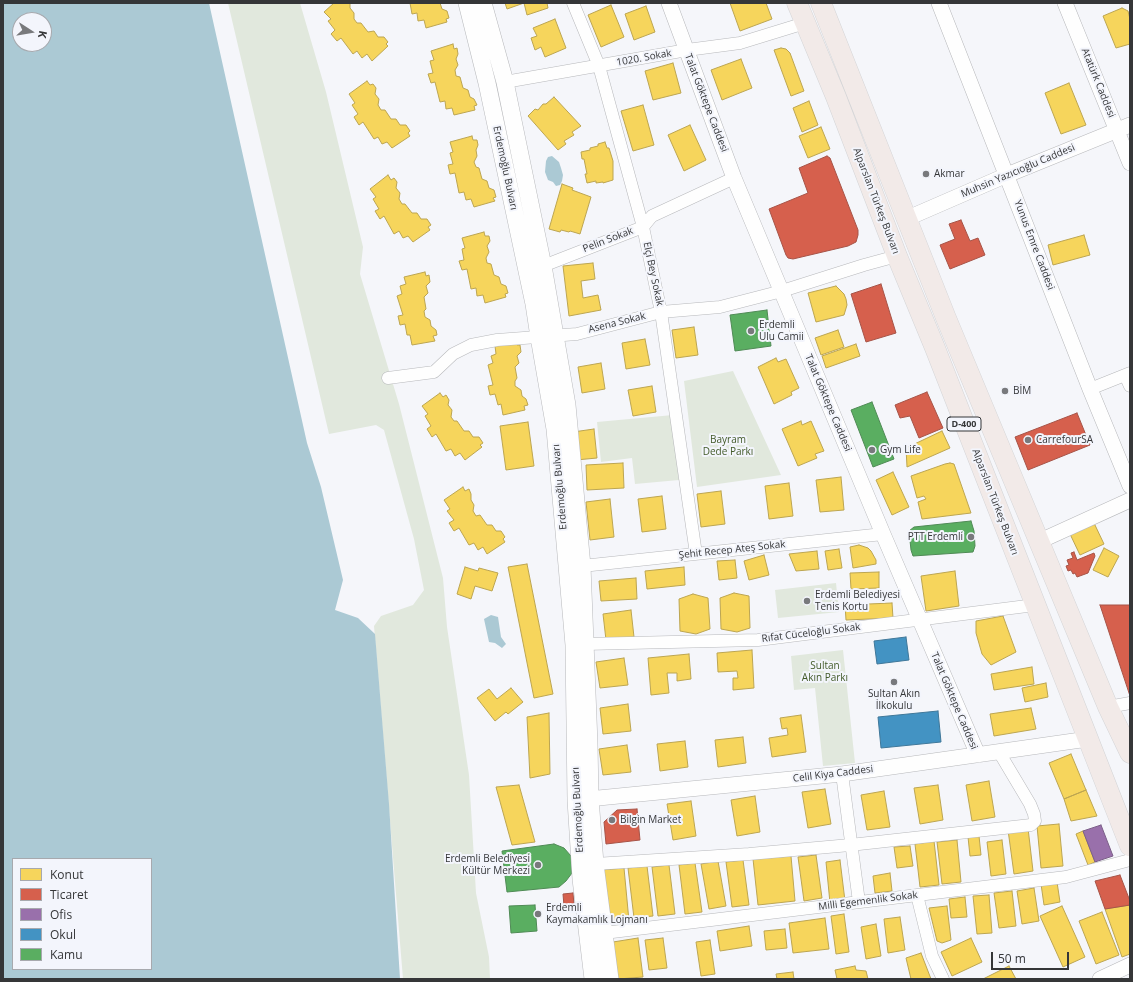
<!DOCTYPE html>
<html>
<head>
<meta charset="utf-8">
<style>
  body { margin:0 }
  #map { position:relative; width:1133px; height:982px; overflow:hidden; background:#f5f6fa; font-family:"Open Sans",sans-serif }
  canvas { display:block }
  .frame { position:absolute; inset:0; border:4px solid #353638; pointer-events:none }
  .legend { position:absolute; left:12px; top:858px; width:140px; height:112px; box-sizing:border-box; background:#f3f5fc; border:1px solid #a7a9ae; margin:0; padding:5px 7px; list-style:none; font-size:12px; color:#353638 }
  .legend li { display:flex; align-items:center; gap:8px; height:20px }
  .legend b { width:20px; border:1px solid #a7a9ae }
  .north { position:absolute; left:12px; top:12px; width:40px; height:40px; box-sizing:border-box; background:#f3f5fc; border:1px solid #a7a9ae; border-radius:50%; rotate:102deg; font-size:11px; font-weight:700; line-height:16px; text-align:center; color:#353638 }
  .north::after { content:''; display:block; margin:auto; width:14px; height:18px; background:#78797c; clip-path:polygon(50% 0,100% 100%,50% 72%,0 100%) }
  .scale { position:absolute; left:991px; top:952px; width:78px; height:18px; box-sizing:border-box; border:2px solid #353638; border-top:0; padding-left:5px; font-size:12px; line-height:14px; white-space:nowrap; color:#353638; -webkit-text-stroke:3px #f3f5fc; paint-order:stroke }
</style>
</head>
<body>
<div id="map">
<canvas width="1133" height="982"></canvas>
<div class="frame"></div>
<ul class="legend">
<li><b style="height:11px;background:#f6d55c"></b>Konut</li>
<li><b style="height:11px;background:#d6604d"></b>Ticaret</li>
<li><b style="height:11px;background:#9970ab"></b>Ofis</li>
<li><b style="height:11px;background:#4393c3"></b>Okul</li>
<li><b style="height:11px;background:#5aae61"></b>Kamu</li>
</ul>
<div class="north">K</div>
<div class="scale">50 m</div>
</div>
<script>
const context = document.querySelector('canvas').getContext('2d');
context.lineJoin = 'round';
function fill(path, color) {
  context.fillStyle = color;
  context.fill(path, 'evenodd');
}
function poly(rows) {
  const path = new Path2D();
  for (const r of rows) {
    path.moveTo(r[0], r[1]);
    for (let i = 2; i < r.length; i += 2) path.lineTo(r[i], r[i + 1]);
  }
  return path;
}
function trace(path, color, width, dash) {
  context.strokeStyle = color;
  context.lineWidth = width;
  context.lineCap = dash ? 'butt' : 'round';
  context.setLineDash(dash || []);
  context.stroke(path);
}
function drawText(font, color, halo, rows, align = 'center') {
  context.font = font + ' "Open Sans",sans-serif';
  context.lineWidth = 4;
  context.setLineDash([]);
  context.textBaseline = 'middle';
  context.strokeStyle = halo;
  context.fillStyle = color;
  for (const [text, x, y, turn = 0] of rows) {
    context.save();
    context.translate(x, y);
    context.rotate((+turn || 0) * Math.PI / 180);
    context.textAlign = isNaN(turn) ? turn : align;
    if (halo) context.strokeText(text, 0, 0);
    context.fillText(text, 0, 0);
    context.restore();
  }
}
fill(poly([
  [228,3,300,3,326,92,363,247,360,274,399,404,443,578,447,627,469,775,476,893,489,957,490,979,403,979,374,626,381,616,413,605,424,590,414,539,384,430,376,425,329,434],
  [733,371,781,475,697,487,684,381],
  [673,415,679,480,635,484,632,458,601,462,597,422],
  [836,583,839,612,778,618,775,590],
  [843,650,855,763,823,766,815,688,794,690,791,656]
]), '#e1e8dd');
fill(poly([
  [3,3,209,3,307,443,321,487,343,580,335,610,358,618,375,634,389,804,400,979,3,979],
  [20,20,44,20,44,44,20,44],
  [13,859,151,859,151,969,13,969],
  [552,156,559,162,561,168,563,175,562,181,560,185,556,186,553,182,548,180,545,172,546,161,548,157],
  [491,615,498,617,501,637,506,644,502,648,495,643,489,642,484,619]
]), '#abc9d4');
const homes = poly([
  [334,3,350,3,350,8,354,13,354,19,357,23,361,23,368,32,374,31,378,37,384,37,388,42,386,44,388,46,372,61,367,54,362,58,357,51,353,54,341,38,337,41,331,34,335,30,328,21,331,19,324,12,334,3],
  [410,3,440,3,442,9,447,11,449,18,446,19,447,22,426,28,424,20,418,21,417,13,412,14,410,3],
  [505,3,547,3,548,8,527,15,524,3,507,9,505,3],
  [730,3,766,3,772,19,740,31,730,3],
  [611,5,624,37,601,47,588,15,611,5],
  [646,6,655,32,634,40,625,14,646,6],
  [1122,8,1128,11,1130,19,1130,44,1116,48,1103,16,1122,8],
  [555,19,566,48,545,57,541,47,535,50,531,38,537,36,533,28,555,19],
  [453,44,454,49,457,48,458,54,456,59,458,65,455,70,456,76,460,77,463,88,468,90,470,97,474,99,477,105,474,106,475,110,454,115,452,108,446,109,445,101,440,102,435,82,431,83,428,74,433,73,430,61,434,60,431,51,453,44],
  [781,48,786,49,790,53,804,91,791,96,774,50,781,48],
  [741,59,752,88,722,100,711,70,741,59],
  [673,63,681,93,653,100,645,71,673,63],
  [367,81,370,85,373,84,376,88,375,94,379,99,378,105,381,110,385,110,391,119,396,119,400,125,406,125,410,131,408,133,410,136,392,148,387,142,382,144,378,137,374,139,363,122,359,125,354,117,358,114,352,105,355,103,349,94,367,81],
  [1069,83,1086,125,1061,134,1045,93,1069,83],
  [554,97,581,126,572,132,574,135,564,141,566,144,558,150,528,116,535,109,538,110,543,104,546,104,554,97],
  [809,101,818,125,802,132,793,108,809,101],
  [643,105,654,145,633,151,621,111,643,105],
  [690,125,706,160,684,171,668,135,690,125],
  [821,127,830,149,808,158,799,136,821,127],
  [472,136,473,140,477,140,478,145,476,150,477,156,474,162,476,167,479,168,482,179,487,181,489,188,494,190,496,197,493,198,495,201,474,207,471,199,466,200,464,192,459,193,455,173,450,174,448,165,453,164,450,153,453,152,450,142,472,136],
  [605,142,607,148,609,148,613,161,613,180,603,183,603,182,596,183,596,181,587,183,585,174,587,174,584,159,582,159,581,152,590,150,590,148,598,146,598,144,605,142],
  [388,175,391,180,394,178,397,182,396,188,400,193,399,199,402,204,405,204,412,213,417,213,421,219,427,219,431,225,428,227,430,230,413,242,408,236,403,238,399,231,394,234,384,216,380,219,375,211,379,209,373,199,376,197,370,189,388,175],
  [562,184,573,188,572,190,591,197,580,234,570,231,569,232,561,230,560,232,549,229,562,184],
  [484,232,485,236,489,236,490,241,487,246,489,252,486,258,487,263,491,264,494,275,499,277,501,284,506,286,508,293,505,294,506,297,485,303,483,295,477,296,476,288,471,289,467,269,462,270,459,261,464,260,462,249,465,248,462,238,484,232],
  [1084,235,1090,255,1053,265,1048,245,1084,235],
  [593,263,595,279,581,281,583,298,598,295,601,310,569,316,563,266,593,263],
  [425,272,426,276,429,275,430,282,426,286,428,293,424,297,426,309,424,311,425,317,430,320,431,326,436,330,437,335,433,336,435,341,412,345,410,335,407,335,405,324,400,325,398,316,403,315,397,296,402,294,400,286,406,284,404,277,425,272],
  [836,286,844,294,846,299,847,305,844,315,816,322,808,293,836,286],
  [694,327,698,355,676,358,672,330,694,327],
  [838,330,844,347,821,355,815,338,838,330],
  [645,339,650,365,626,369,622,343,645,339],
  [516,342,517,345,520,345,521,352,517,356,519,363,515,367,517,378,515,381,515,386,521,390,522,396,526,399,528,405,524,406,525,410,503,415,501,404,498,405,495,394,490,395,488,386,493,385,488,365,493,363,491,356,496,354,495,346,516,342],
  [856,344,860,356,826,368,822,356,856,344],
  [776,358,778,362,786,359,799,388,791,392,792,395,774,404,758,367,776,358],
  [601,363,605,389,582,393,578,367,601,363],
  [652,386,656,412,633,416,628,390,652,386],
  [440,393,443,397,446,395,449,400,448,405,452,410,451,417,454,421,457,421,464,431,469,431,473,437,479,437,483,443,480,445,482,447,465,460,460,453,455,456,451,449,446,451,436,434,432,437,427,429,431,426,425,416,428,414,422,406,440,393],
  [801,421,802,425,811,421,824,451,815,454,817,458,798,466,782,429,801,421],
  [528,422,534,466,506,470,500,426,528,422],
  [594,429,597,458,576,460,573,432,594,429],
  [942,431,950,448,907,467,906,448,942,431],
  [623,463,624,488,587,490,586,465,623,463],
  [950,463,954,464,971,513,922,519,918,502,926,499,924,496,917,498,911,476,945,464,950,463],
  [893,472,909,507,892,515,876,480,893,472],
  [841,477,844,510,820,512,816,480,841,477],
  [789,483,793,516,769,519,765,486,789,483],
  [463,487,465,491,469,489,471,494,471,500,474,505,473,511,476,516,480,515,487,525,492,525,496,531,501,531,505,537,503,539,505,542,487,554,483,547,478,550,474,543,469,545,459,528,454,531,449,523,454,520,447,511,450,509,444,500,463,487],
  [721,491,725,524,701,527,697,494,721,491],
  [662,496,666,529,642,532,638,499,662,496],
  [610,499,614,537,590,540,586,502,610,499],
  [1094,523,1104,544,1080,555,1070,534,1094,523],
  [859,545,868,548,871,551,876,560,876,564,853,568,850,547,859,545],
  [1104,548,1119,556,1108,577,1093,570,1104,548],
  [839,549,842,568,828,570,825,551,839,549],
  [817,551,819,569,796,571,789,554,817,551],
  [764,555,769,575,749,580,744,561,764,555],
  [735,560,737,578,719,580,717,561,735,560],
  [527,564,553,694,534,698,508,567,527,564],
  [465,567,478,571,479,568,498,573,492,591,475,586,471,599,457,594,465,567],
  [684,567,685,585,647,589,645,571,684,567],
  [955,571,959,606,926,611,921,576,955,571],
  [879,572,879,588,851,589,850,573,879,572],
  [636,578,637,599,601,601,599,581,636,578],
  [734,593,749,596,750,628,737,632,721,629,720,598,734,593],
  [693,594,708,598,710,629,696,634,680,631,679,599,693,594],
  [892,603,893,618,846,620,845,605,892,603],
  [631,610,634,637,606,640,603,614,631,610],
  [1003,616,1016,652,991,665,982,654,976,633,976,621,1003,616],
  [752,650,754,688,733,690,733,678,738,678,737,671,718,672,717,653,752,650],
  [689,654,691,679,677,681,677,673,667,673,669,693,651,695,648,658,689,654],
  [624,658,628,685,600,688,596,662,624,658],
  [1032,667,1034,684,994,690,991,674,1032,667],
  [1046,683,1048,697,1025,702,1022,688,1046,683],
  [511,688,523,702,508,714,506,712,495,721,477,698,489,689,497,699,511,688],
  [628,704,631,731,603,734,600,708,628,704],
  [1031,708,1036,729,994,736,990,714,1031,708],
  [549,713,550,774,530,778,527,717,549,713],
  [801,715,806,752,772,757,769,738,788,735,787,728,782,729,780,718,801,715],
  [743,737,746,763,718,767,715,740,743,737],
  [685,741,688,767,660,771,657,744,685,741],
  [627,745,631,772,603,775,599,749,627,745],
  [1071,754,1086,790,1064,799,1049,763,1071,754],
  [989,781,995,817,972,821,966,785,989,781],
  [519,785,535,842,512,845,496,787,519,785],
  [938,785,943,820,920,824,914,788,938,785],
  [825,789,831,824,808,828,802,792,825,789],
  [1086,790,1097,816,1071,821,1064,799,1086,790],
  [884,791,890,827,867,830,861,795,884,791],
  [755,796,760,832,737,836,731,800,755,796],
  [691,801,696,836,673,840,667,804,691,801],
  [1059,824,1063,866,1041,868,1037,826,1059,824],
  [1028,828,1033,871,1014,874,1008,830,1028,828],
  [1083,831,1095,862,1088,865,1076,834,1083,831],
  [979,836,981,855,970,856,968,837,979,836],
  [957,840,961,882,942,884,937,842,957,840],
  [1002,840,1006,874,991,876,987,842,1002,840],
  [934,841,939,885,920,887,915,844,934,841],
  [910,846,913,866,897,868,894,847,910,846],
  [816,855,822,898,804,901,798,857,816,855],
  [791,856,795,901,758,905,753,859,791,856],
  [743,860,749,905,732,907,726,862,743,860],
  [840,860,845,901,830,903,826,862,840,860],
  [718,861,726,906,709,909,701,864,718,861],
  [695,863,702,912,685,914,679,865,695,863],
  [669,865,675,914,658,916,652,867,669,865],
  [647,866,653,916,634,918,628,868,647,866],
  [624,868,629,921,606,923,601,870,624,868],
  [890,873,892,891,875,893,873,876,890,873],
  [1057,882,1060,902,1044,905,1041,884,1057,882],
  [1034,888,1039,921,1022,924,1017,891,1034,888],
  [1012,891,1016,926,999,928,994,893,1012,891],
  [989,895,992,933,977,934,973,896,989,895],
  [965,897,967,917,951,918,949,899,965,897],
  [1130,905,1130,954,1122,957,1105,909,1130,905],
  [947,906,951,940,942,943,937,941,929,908,947,906],
  [1062,906,1085,957,1063,967,1040,916,1062,906],
  [1102,912,1119,955,1096,964,1079,921,1102,912],
  [844,914,849,952,836,954,831,916,844,914],
  [900,917,905,950,888,953,884,919,900,917],
  [825,918,829,949,793,953,789,923,825,918],
  [876,924,881,956,866,959,861,927,876,924],
  [749,926,752,946,720,951,717,931,749,926],
  [785,929,787,948,766,950,764,931,785,929],
  [638,938,643,977,618,979,613,942,638,938],
  [663,938,667,968,649,970,645,940,663,938],
  [971,938,982,962,952,976,941,952,971,938],
  [710,940,715,974,701,976,696,942,710,940],
  [921,953,931,979,911,979,906,958,921,953],
  [855,966,856,970,866,971,868,979,837,979,835,970,855,966],
  [1009,966,1016,979,983,979,1009,966],
  [793,972,794,979,777,979,776,974,793,972]
]);
fill(homes, '#f6d55c');
trace(homes, '#bca551', 1);
const shops = poly([
  [827,156,830,158,858,230,858,235,856,242,848,246,793,259,788,258,786,255,769,209,808,193,799,168,827,156],
  [961,220,970,241,978,238,985,255,950,269,940,245,955,239,949,224,961,220],
  [881,284,896,333,866,342,851,294,881,284],
  [927,392,943,428,919,438,910,416,900,418,895,405,927,392],
  [1077,413,1090,445,1028,470,1015,437,1077,413],
  [1074,552,1077,560,1094,553,1095,556,1088,573,1077,577,1075,573,1073,574,1071,570,1068,571,1066,566,1069,565,1067,560,1073,558,1071,553,1074,552],
  [1100,605,1130,605,1130,696,1100,605],
  [637,809,640,840,606,844,604,822,617,810,637,809],
  [1120,875,1130,901,1130,905,1105,909,1095,881,1120,875],
  [573,893,574,905,564,906,563,894,573,893]
]);
fill(shops, '#d6604d');
trace(shops, '#a65347', 1);
const offices = poly([
  [1101,825,1113,856,1095,862,1083,831,1101,825]
]);
fill(offices, '#9970ab');
trace(offices, '#7b5f88', 1);
const schools = poly([
  [906,637,909,660,877,664,874,641,906,637],
  [938,711,941,742,881,748,878,717,938,711]
]);
fill(schools, '#4393c3');
trace(schools, '#3f7799', 1);
const public = poly([
  [767,310,771,346,735,351,730,315,767,310],
  [872,402,894,459,873,467,851,410,872,402],
  [971,521,974,531,975,546,973,552,913,556,911,550,909,531,914,527,971,521],
  [554,844,564,848,571,856,572,873,566,881,559,887,507,892,502,851,554,844],
  [535,905,537,931,511,933,509,906,535,905]
]);
fill(public, '#5aae61');
trace(public, '#4f8a55', 1);
const minor = poly([
  [573,3,599,66,643,227,661,312,696,554],
  [505,82,687,50,740,43,805,23],
  [543,266,643,227,652,216,734,178],
  [1125,375,1130,386],
  [388,378,434,372,453,354,471,345,497,340,577,334,661,312,720,307,782,291,864,265,897,256],
  [1090,389,1130,373],
  [582,566,883,534],
  [585,644,758,640,1035,605],
  [1108,707,1130,703],
  [842,774,859,902],
  [595,864,749,854,850,845,1031,825,1035,821,1034,814,1030,804,999,752],
  [917,895,932,956,943,979],
  [604,933,1066,877,1130,860]
]);
const tertiary = poly([
  [669,3,734,178,883,534,978,755],
  [939,3,1090,389,1130,486],
  [1065,3,1130,163],
  [908,218,1007,175,1130,125],
  [1040,541,1130,500],
  [578,800,842,774,1088,739],
  [1100,979,1130,965]
]);
const secondary = poly([
  [467,3,487,83,534,304,539,337,555,429,574,645,576,800,581,879,593,979],
  [483,3,505,82,543,266,567,405,582,566,589,744,590,798,595,864,610,979]
]);
const trunk = poly([
  [797,3,836,97,897,256,935,348,1130,846],
  [821,3,946,318,1108,707,1130,753]
]);
trace(minor, '#b7b8bb', 13);
trace(tertiary, '#b7b8bb', 16);
trace(secondary, '#b7b8bb', 18);
trace(trunk, '#d3d4d6', 21);
trace(minor, '#fefefe', 12);
trace(tertiary, '#fefefe', 15);
trace(secondary, '#fefefe', 17);
trace(trunk, '#f2eae8', 20);
for (const [x, y, r, color] of [
  [926,174,4,"#78797c"],
  [751,331,4,"#78797c"],
  [1005,391,4,"#78797c"],
  [1028,440,4,"#78797c"],
  [872,450,4,"#78797c"],
  [971,537,4,"#78797c"],
  [807,601,4,"#78797c"],
  [894,682,4,"#78797c"],
  [612,820,4,"#78797c"],
  [538,865,4,"#78797c"],
  [538,914,4,"#78797c"]
]) {
  const dot = new Path2D();
  dot.arc(x, y, r, 0, 2 * Math.PI);
  context.fillStyle = color;
  context.fill(dot);
  trace(dot, '#f3f5fc', 1.5);
}
for (const [x, y, w] of [
  [964,424,34]
]) {
  const box = new Path2D();
  box.roundRect(x - w / 2, y - 7, w, 14, 3);
  context.fillStyle = '#f3f5fc';
  context.fill(box);
  trace(box, '#353638', 1);
}
drawText('bold 9px', '#353638', null, [
  ["D-400",964,424]
]);
drawText('10px', '#353638', '#f3f5fc', [
  ["1020. Sokak",644,58,-10],
  ["Atatürk Caddesi",1098,83,68],
  ["Talat Göktepe Caddesi",706,103,69],
  ["Erdemoğlu Bulvarı",505,168,78],
  ["Muhsin Yazıcıoğlu Caddesi",1018,171,-23],
  ["Alparslan Türkeş Bulvarı",876,201,69],
  ["Pelin Sokak",608,240,-21],
  ["Yunus Emre Caddesi",1034,245,69],
  ["Elçi Bey Sokak",653,274,78],
  ["Asena Sokak",617,323,-14],
  ["Talat Göktepe Caddesi",828,403,67],
  ["Erdemoğlu Bulvarı",560,487,-95],
  ["Alparslan Türkeş Bulvarı",995,502,69],
  ["Şehit Recep Ateş Sokak",732,550,-6],
  ["Rıfat Cüceloğlu Sokak",811,633,-7],
  ["Talat Göktepe Caddesi",954,701,67],
  ["Celil Kiya Caddesi",833,774,-7],
  ["Erdemoğlu Bulvarı",578,810,-93],
  ["Milli Egemenlik Sokak",868,901,-7]
]);
drawText('10px', '#353638', '#f3f5fc', [
  ["Akmar",934,174],
  ["Erdemli",759,325],
  ["Ulu Camii",759,337],
  ["BİM",1013,391],
  ["CarrefourSA",1036,440],
  ["Gym Life",880,450],
  ["PTT Erdemli",963,537,"right"],
  ["Erdemli Belediyesi",815,595],
  ["Tenis Kortu",815,607],
  ["Sultan Akın",894,694,"center"],
  ["İlkokulu",894,706,"center"],
  ["Bilgin Market",620,820],
  ["Erdemli Belediyesi",530,859,"right"],
  ["Kültür Merkezi",530,871,"right"],
  ["Erdemli",546,908],
  ["Kaymakamlık Lojmanı",546,920]
], 'left');
drawText('10px', '#435b2a', '#f3f5fc', [
  ["Bayram",728,440],
  ["Dede Parkı",728,452],
  ["Sultan",825,666],
  ["Akın Parkı",825,678]
]);
</script>
</body>
</html>
